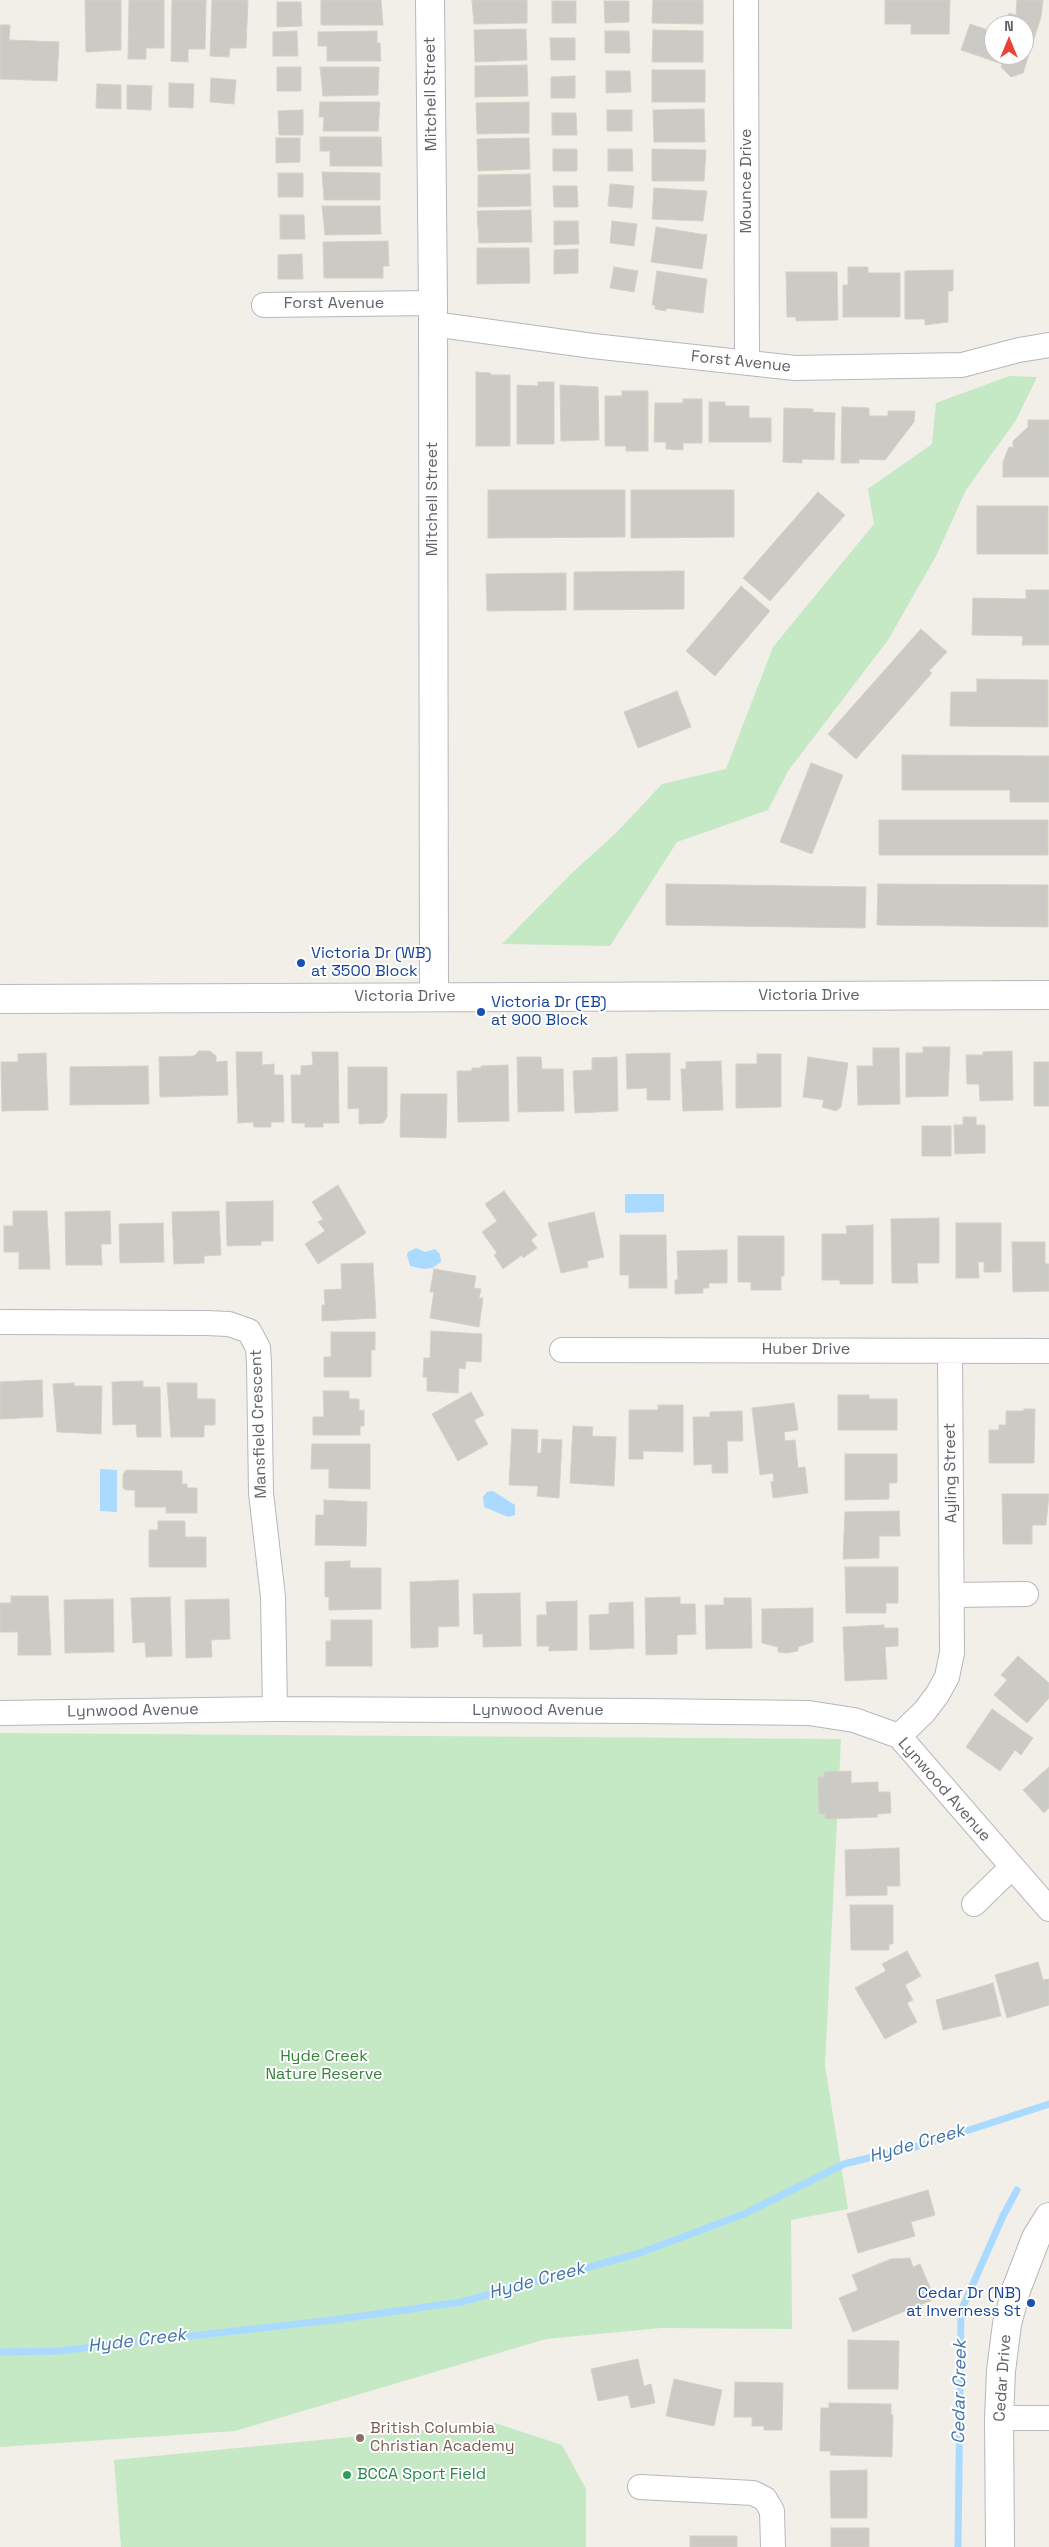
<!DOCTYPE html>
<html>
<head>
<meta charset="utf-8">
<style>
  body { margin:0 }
  #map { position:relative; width:1049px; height:2547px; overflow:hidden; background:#f1efe8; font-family:"Space Grotesk",sans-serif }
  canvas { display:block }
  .north { position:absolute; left:984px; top:15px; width:50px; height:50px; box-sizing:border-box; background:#fff; border:1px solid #bfc1c3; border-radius:50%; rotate:0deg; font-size:14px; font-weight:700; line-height:20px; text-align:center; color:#5f6368 }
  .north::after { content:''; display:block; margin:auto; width:18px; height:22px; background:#ea4335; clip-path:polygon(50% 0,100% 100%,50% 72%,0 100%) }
</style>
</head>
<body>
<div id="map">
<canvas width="1049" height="2547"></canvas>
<div class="north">N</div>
</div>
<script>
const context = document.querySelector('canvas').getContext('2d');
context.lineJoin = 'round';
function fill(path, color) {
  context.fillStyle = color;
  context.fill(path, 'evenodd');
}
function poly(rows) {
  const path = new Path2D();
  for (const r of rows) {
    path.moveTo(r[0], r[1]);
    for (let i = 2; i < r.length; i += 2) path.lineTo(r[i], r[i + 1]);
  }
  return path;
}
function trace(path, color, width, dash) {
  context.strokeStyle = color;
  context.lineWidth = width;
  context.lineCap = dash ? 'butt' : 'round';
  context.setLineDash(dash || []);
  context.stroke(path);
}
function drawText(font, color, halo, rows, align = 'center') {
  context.font = font + ' "Space Grotesk",sans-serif';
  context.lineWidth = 4;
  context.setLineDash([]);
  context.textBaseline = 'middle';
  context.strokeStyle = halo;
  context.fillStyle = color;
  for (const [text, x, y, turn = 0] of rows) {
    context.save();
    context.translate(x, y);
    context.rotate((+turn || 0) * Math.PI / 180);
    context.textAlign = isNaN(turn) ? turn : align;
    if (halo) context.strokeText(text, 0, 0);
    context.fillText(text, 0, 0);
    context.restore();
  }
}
fill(poly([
  [1009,376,1037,377,1016,420,966,490,936,556,888,640,788,771,768,810,677,842,610,946,502,944,572,873,617,832,662,784,726,769,773,647,874,524,868,489,932,444,936,403],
  [0,1733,841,1739,825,2065,848,2209,791,2220,792,2329,661,2328,546,2339,235,2431,0,2447],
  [495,2423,562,2445,586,2489,586,2547,121,2547,114,2460]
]), '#c5e8c5');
fill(poly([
  [625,1194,664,1194,664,1212,625,1213],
  [416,1248,425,1252,435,1249,440,1254,441,1262,432,1268,424,1269,410,1266,407,1255,408,1252],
  [100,1469,117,1470,117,1512,100,1511],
  [493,1491,515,1505,515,1515,508,1517,484,1507,483,1497,487,1492]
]), '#aadaff');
trace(poly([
  [0,2352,58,2351,333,2320,461,2302,640,2253,744,2214,844,2164,926,2144,1049,2104],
  [958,2547,961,2311,1003,2216,1017,2190]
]), '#aadaff', 7);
const building = poly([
  [85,0,121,0,121,50,86,52,85,0],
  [129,0,164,0,164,48,146,48,146,59,128,59,129,0],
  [172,0,206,0,205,49,188,49,188,62,171,61,172,0],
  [212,0,248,0,246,48,230,48,229,57,210,56,212,0],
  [321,0,381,0,383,25,321,25,321,0],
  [472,0,527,0,527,23,474,24,472,0],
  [653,0,703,0,703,24,652,23,653,0],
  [885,0,950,0,949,34,911,34,911,24,885,24,885,0],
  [1017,0,1043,0,1041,17,1023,73,1011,77,1001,67,1002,64,961,50,970,24,994,32,994,55,1024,55,1024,25,1006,25,1009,13,1016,15,1017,0],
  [552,1,576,1,576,23,552,23,552,1],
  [604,1,629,1,629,22,605,23,604,1],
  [277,2,301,2,302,26,277,27,277,2],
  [0,25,10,25,9,40,59,42,57,81,0,79,0,25],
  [526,29,527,60,475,62,474,30,526,29],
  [653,30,703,31,703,62,652,62,653,30],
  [297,31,298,56,273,56,273,32,297,31],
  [377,31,377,43,380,43,381,61,327,61,327,46,318,46,318,32,377,31],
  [605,31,629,31,630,53,605,53,605,31],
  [550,38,575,38,575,60,551,60,550,38],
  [527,65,528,96,475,97,475,66,527,65],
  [277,67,301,67,301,91,277,91,277,67],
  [320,67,379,67,378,95,323,96,320,67],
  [652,70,705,70,705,102,652,102,652,70],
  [606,71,630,71,631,92,606,93,606,71],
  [575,76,575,98,551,98,551,77,575,76],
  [211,78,236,80,234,104,210,102,211,78],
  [169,83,194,84,193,108,169,107,169,83],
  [97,84,121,85,121,109,96,108,97,84],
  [127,85,152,86,151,110,127,109,127,85],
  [320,102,380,102,378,131,323,131,324,117,319,117,320,102],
  [529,102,529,133,477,134,476,103,529,102],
  [704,109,705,142,654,142,653,110,704,109],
  [303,110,303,135,279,135,278,111,303,110],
  [607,110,632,110,632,131,607,131,607,110],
  [552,113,576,113,577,135,552,135,552,113],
  [320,137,381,137,382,166,330,166,330,151,320,151,320,137],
  [276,138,300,138,300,162,276,163,276,138],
  [529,138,530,169,478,171,477,139,529,138],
  [553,149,577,149,577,171,553,171,553,149],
  [608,149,632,149,633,171,608,171,608,149],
  [652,149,706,150,704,181,652,181,652,149],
  [322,172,380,173,380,200,324,200,322,172],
  [278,173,303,173,303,197,278,197,278,173],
  [530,174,531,206,478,207,478,175,530,174],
  [610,184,634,186,632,208,608,206,610,184],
  [553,186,577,186,578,207,554,207,553,186],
  [654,188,707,191,703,221,652,219,654,188],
  [322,206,380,206,381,234,325,235,322,206],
  [531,210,532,242,479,243,477,211,531,210],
  [280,215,304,215,305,239,280,239,280,215],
  [554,221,578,221,579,244,554,245,554,221],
  [612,221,637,224,634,246,610,243,612,221],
  [656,227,707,235,702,269,651,262,656,227],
  [388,241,389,266,383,266,383,278,324,278,323,242,388,241],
  [477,248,529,248,530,283,477,284,477,248],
  [578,249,578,273,554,274,554,250,578,249],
  [302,254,303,279,278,279,278,255,302,254],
  [614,267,638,271,634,292,610,288,614,267],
  [848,267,868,267,868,273,900,273,900,317,843,317,843,285,848,285,848,267],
  [953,270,953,291,948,291,948,322,925,325,925,319,905,319,905,271,953,270],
  [657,271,707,279,703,313,666,308,666,311,655,309,655,305,652,305,657,271],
  [786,272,837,272,838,320,796,321,796,317,787,317,786,272],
  [476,372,491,373,491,375,510,375,510,446,476,446,476,372],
  [538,382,554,382,554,444,517,444,517,385,538,386,538,382],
  [560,385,598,387,599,440,561,441,560,385],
  [622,391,648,391,648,451,626,451,626,446,605,446,605,396,622,396,622,391],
  [683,399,702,399,702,443,683,443,683,450,666,449,666,442,654,442,655,403,683,403,683,399],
  [709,402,725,402,725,406,749,406,749,418,771,418,771,442,709,442,709,402],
  [842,407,869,408,869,416,888,416,888,411,915,411,914,422,885,460,859,459,859,463,841,463,842,407],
  [784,408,813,409,813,412,835,413,834,460,802,459,802,463,783,462,784,408],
  [1028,420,1049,420,1049,477,1003,477,1003,462,1009,447,1013,447,1013,441,1028,427,1028,420],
  [488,490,625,490,625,537,488,538,488,490],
  [631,490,734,490,734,537,631,538,631,490],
  [818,492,845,515,770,601,743,578,818,492],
  [977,506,1048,506,1048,554,977,554,977,506],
  [684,571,684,609,574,610,574,572,684,571],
  [566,573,566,610,487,611,486,574,566,573],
  [741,586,770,611,715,676,686,651,741,586],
  [1026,590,1049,590,1049,645,1022,645,1023,636,972,635,973,598,1026,599,1026,590],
  [921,629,947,652,929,671,932,673,856,759,828,734,921,629],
  [977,679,1048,680,1048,727,950,726,951,692,977,692,977,679],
  [677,691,691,727,638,748,624,712,677,691],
  [902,755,1049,756,1049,802,1010,802,1010,790,902,790,902,755],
  [811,763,843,775,812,854,780,842,811,763],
  [879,820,1048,820,1048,855,879,855,879,820],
  [666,884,866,887,865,928,666,925,666,884],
  [878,884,1048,885,1048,927,877,925,878,884],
  [923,1047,950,1047,948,1096,906,1097,906,1053,923,1053,923,1047],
  [873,1048,899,1048,900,1104,858,1105,857,1066,873,1066,873,1048],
  [199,1051,210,1051,216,1056,216,1062,227,1061,228,1095,160,1097,159,1057,194,1056,199,1051],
  [1012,1051,1013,1100,980,1101,979,1084,967,1084,966,1055,983,1055,983,1052,1012,1051],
  [236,1052,262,1052,262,1065,274,1064,274,1075,283,1075,284,1122,271,1122,271,1127,254,1127,253,1122,238,1123,236,1052],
  [312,1052,338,1052,339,1123,323,1123,323,1127,305,1127,305,1123,292,1123,291,1075,301,1075,301,1066,313,1065,312,1052],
  [46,1053,48,1110,2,1111,1,1062,18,1062,18,1054,46,1053],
  [670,1053,670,1100,647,1100,647,1088,627,1089,626,1054,670,1053],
  [757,1054,781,1054,781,1107,736,1108,736,1064,757,1064,757,1054],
  [517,1057,541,1057,542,1069,563,1069,564,1111,518,1112,517,1057],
  [617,1057,618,1111,575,1113,573,1071,592,1070,592,1058,617,1057],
  [808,1057,848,1063,841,1107,836,1111,822,1107,824,1100,803,1097,808,1057],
  [721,1061,723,1110,683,1111,681,1069,686,1069,686,1062,721,1061],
  [1034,1062,1049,1062,1049,1106,1034,1106,1034,1062],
  [508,1065,509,1121,458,1122,457,1071,472,1071,472,1068,481,1068,481,1066,508,1065],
  [148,1066,149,1104,70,1105,70,1067,148,1066],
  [348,1067,387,1067,387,1117,383,1123,359,1124,359,1108,348,1109,348,1067],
  [401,1094,447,1094,446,1138,400,1137,401,1094],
  [963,1117,976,1117,976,1125,985,1125,985,1153,955,1154,954,1125,963,1125,963,1117],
  [922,1126,951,1126,951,1156,922,1156,922,1126],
  [338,1185,366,1233,318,1264,305,1244,325,1231,318,1222,323,1219,312,1202,338,1185],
  [504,1191,537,1235,531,1240,537,1248,523,1258,522,1255,503,1269,494,1255,497,1253,482,1232,497,1221,485,1204,504,1191],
  [273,1201,273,1241,261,1241,261,1245,227,1246,226,1202,273,1201],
  [13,1211,47,1211,50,1269,19,1269,19,1252,4,1252,4,1226,13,1226,13,1211],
  [110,1211,111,1244,101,1244,102,1265,66,1265,65,1212,110,1211],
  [219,1211,221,1255,204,1256,204,1263,174,1264,172,1212,219,1211],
  [594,1212,604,1257,587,1261,588,1267,561,1273,548,1223,594,1212],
  [939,1218,939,1263,917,1263,918,1283,892,1283,891,1219,939,1218],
  [163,1223,164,1262,120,1263,119,1224,163,1223],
  [956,1223,1001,1223,1001,1272,984,1272,984,1262,978,1262,979,1278,956,1278,956,1223],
  [873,1225,873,1284,840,1284,840,1280,822,1280,822,1234,847,1234,846,1226,873,1225],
  [620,1235,666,1235,667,1288,629,1288,629,1275,620,1275,620,1235],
  [738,1236,784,1236,784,1276,781,1276,781,1290,751,1290,751,1282,738,1282,738,1236],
  [1012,1242,1045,1242,1045,1264,1049,1264,1049,1291,1013,1292,1012,1242],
  [727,1250,727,1283,709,1283,709,1288,703,1288,703,1293,675,1294,675,1280,678,1280,677,1251,727,1250],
  [373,1263,376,1318,322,1321,322,1305,325,1305,324,1290,342,1289,341,1264,373,1263],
  [434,1269,476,1276,474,1288,481,1289,479,1298,483,1298,479,1327,430,1318,434,1292,430,1292,434,1269],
  [431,1331,482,1334,481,1362,466,1361,465,1369,459,1368,458,1393,427,1391,427,1377,423,1377,424,1358,430,1358,431,1331],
  [331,1332,375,1332,375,1350,371,1350,371,1377,324,1377,324,1357,331,1357,331,1332],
  [42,1380,43,1417,0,1419,0,1382,42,1380],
  [143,1381,143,1387,160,1387,161,1437,137,1437,136,1424,113,1425,112,1382,143,1381],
  [74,1383,74,1386,102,1386,101,1434,57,1432,53,1384,74,1383],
  [167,1383,197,1383,197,1399,215,1399,215,1425,204,1425,204,1437,171,1437,167,1383],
  [323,1391,349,1391,349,1399,359,1399,359,1411,364,1410,364,1426,360,1426,360,1435,313,1435,313,1417,324,1417,323,1391],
  [471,1392,484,1415,474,1420,488,1444,458,1461,432,1414,471,1392],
  [838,1395,869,1395,869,1399,897,1399,897,1430,838,1430,838,1395],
  [794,1403,798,1430,784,1432,785,1441,795,1440,798,1468,805,1467,808,1493,773,1498,771,1482,774,1481,773,1473,760,1475,752,1408,794,1403],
  [658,1405,683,1405,683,1452,643,1451,643,1459,629,1459,629,1410,658,1410,658,1405],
  [1024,1409,1035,1409,1034,1463,989,1463,989,1430,999,1430,999,1425,1006,1425,1006,1411,1024,1411,1024,1409],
  [742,1411,743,1441,727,1441,728,1473,712,1473,712,1464,694,1465,693,1417,710,1417,710,1412,742,1411],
  [573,1426,593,1427,592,1436,616,1437,614,1486,570,1483,573,1426],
  [512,1429,538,1430,537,1453,541,1453,542,1439,562,1440,559,1498,537,1496,538,1486,509,1485,512,1429],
  [312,1444,370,1444,370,1489,329,1488,329,1469,311,1469,312,1444],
  [845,1454,897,1454,897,1483,889,1483,889,1499,845,1500,845,1454],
  [126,1470,182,1471,182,1484,187,1484,187,1488,197,1488,197,1513,166,1513,166,1507,135,1507,135,1490,126,1490,123,1488,123,1474,126,1470],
  [1002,1494,1049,1494,1046,1525,1032,1525,1032,1544,1003,1544,1002,1494],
  [324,1500,367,1502,366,1546,315,1545,316,1515,324,1515,324,1500],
  [899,1511,900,1536,879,1536,879,1558,843,1559,845,1512,899,1511],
  [158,1521,185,1521,185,1537,206,1537,206,1567,149,1567,149,1530,158,1530,158,1521],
  [350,1561,350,1568,381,1568,381,1609,329,1610,329,1597,325,1597,325,1562,350,1561],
  [845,1567,898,1567,898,1603,886,1603,886,1613,846,1613,845,1567],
  [458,1580,459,1626,438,1627,438,1647,411,1648,410,1582,458,1580],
  [520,1593,521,1646,483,1647,483,1634,474,1634,473,1594,520,1593],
  [11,1596,48,1596,51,1655,18,1655,18,1632,0,1632,0,1603,11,1603,11,1596],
  [170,1597,172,1656,146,1657,145,1642,133,1643,131,1598,170,1597],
  [680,1597,680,1604,695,1604,696,1634,677,1635,677,1654,646,1655,645,1598,680,1597],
  [724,1598,751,1598,752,1648,706,1649,705,1605,724,1605,724,1598],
  [113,1599,114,1652,65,1653,64,1600,113,1599],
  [229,1599,230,1639,211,1640,212,1657,186,1658,185,1600,229,1599],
  [577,1601,577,1650,549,1651,549,1646,537,1646,537,1615,547,1615,546,1602,577,1601],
  [633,1602,634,1648,590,1650,589,1615,609,1614,609,1603,633,1602],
  [813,1608,813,1642,798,1647,798,1651,787,1653,778,1652,778,1647,762,1643,762,1609,813,1608],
  [331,1620,372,1620,372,1666,326,1666,326,1641,331,1641,331,1620],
  [884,1625,884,1628,898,1628,898,1646,885,1647,887,1679,845,1681,843,1627,884,1625],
  [1018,1656,1049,1683,1049,1698,1027,1723,994,1695,1007,1680,1001,1675,1018,1656],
  [992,1709,1033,1738,1021,1755,1015,1750,1000,1771,966,1747,992,1709],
  [1049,1767,1049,1808,1044,1813,1023,1790,1049,1767],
  [851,1771,851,1783,878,1782,878,1792,890,1792,891,1813,877,1814,878,1817,825,1819,825,1814,819,1814,818,1777,824,1777,824,1772,851,1771],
  [899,1848,900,1886,887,1886,887,1895,846,1896,845,1850,899,1848],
  [850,1905,893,1905,893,1944,889,1944,889,1950,851,1950,850,1905],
  [907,1951,921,1976,905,1985,913,2000,907,2003,917,2022,885,2039,855,1988,886,1971,882,1964,907,1951],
  [1038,1962,1043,1980,1049,1979,1049,2005,1007,2018,995,1975,1038,1962],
  [993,1983,1001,2016,943,2030,936,2000,993,1983],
  [928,2190,935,2215,911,2222,915,2236,858,2253,847,2214,928,2190],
  [910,2258,913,2267,920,2264,935,2299,853,2332,839,2298,858,2290,852,2275,891,2259,910,2258],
  [848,2340,899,2341,898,2389,848,2389,848,2340],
  [638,2359,644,2386,651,2384,655,2403,631,2408,628,2395,598,2401,591,2369,638,2359],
  [674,2379,722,2390,714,2426,666,2416,674,2379],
  [735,2382,783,2383,782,2430,764,2430,764,2426,752,2426,752,2417,734,2417,735,2382],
  [829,2403,891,2404,891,2415,893,2415,892,2457,830,2455,831,2451,820,2451,821,2408,829,2408,829,2403],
  [867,2470,867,2518,831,2518,830,2471,867,2470],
  [831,2528,869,2528,869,2547,831,2547,831,2528],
  [690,2536,737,2536,737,2547,690,2547,690,2536]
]);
fill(building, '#cccac5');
trace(building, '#d6d1c6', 1);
const minor = poly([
  [746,0,747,363],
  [264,305,433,303],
  [433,324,593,346,795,368,962,365,1019,350,1049,345],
  [0,1322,206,1323,229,1324,249,1331,258,1348,259,1363,261,1493,273,1597,275,1709],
  [562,1350,1049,1351],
  [953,1595,1026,1594],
  [0,1713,275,1709,642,1711,809,1713,854,1720,899,1736,1049,1909],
  [899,1736,924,1712,937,1695,947,1677,952,1653,950,1351],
  [974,1904,1011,1868],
  [999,2418,1049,2418],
  [640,2487,753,2493,765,2499,772,2511,773,2547]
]);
const tertiary = poly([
  [430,0,433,303,434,997],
  [1000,2547,999,2418,1001,2371,1007,2324,1016,2290,1036,2238,1049,2217]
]);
const secondary = poly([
  [0,999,1049,995]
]);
trace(minor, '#b5b8bc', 26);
trace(tertiary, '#b5b8bc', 30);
trace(secondary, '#b6babf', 30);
trace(minor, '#fff', 24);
trace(tertiary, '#fff', 28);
trace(secondary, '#fff', 28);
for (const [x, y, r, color] of [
  [301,963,5,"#1a4fb4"],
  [481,1012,5,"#1a4fb4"],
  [1031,2303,5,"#1a4fb4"],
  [360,2438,5,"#8d6e63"],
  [347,2475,5,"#2e9e5b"]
]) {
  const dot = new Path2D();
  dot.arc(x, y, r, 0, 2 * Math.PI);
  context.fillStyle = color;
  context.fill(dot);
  trace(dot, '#fff', 2);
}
drawText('16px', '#5f6368', '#fff', [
  ["Mitchell Street",431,94,-91],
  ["Mounce Drive",747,181,-90],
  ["Forst Avenue",334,304],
  ["Forst Avenue",741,362,6],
  ["Mitchell Street",433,499,-90],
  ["Victoria Drive",809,996],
  ["Victoria Drive",405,997],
  ["Huber Drive",806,1350],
  ["Mansfield Crescent",259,1424,-92],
  ["Ayling Street",951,1473,-91],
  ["Lynwood Avenue",133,1711,-1],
  ["Lynwood Avenue",538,1711],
  ["Lynwood Avenue",944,1790,49],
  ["Cedar Drive",1003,2378,-86]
]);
drawText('16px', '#164399', '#fff', [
  ["Victoria Dr (WB)",311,954],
  ["at 3500 Block",311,972],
  ["Victoria Dr (EB)",491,1003],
  ["at 900 Block",491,1021],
  ["Cedar Dr (NB)",1021,2294,"right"],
  ["at Inverness St",1021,2312,"right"]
], 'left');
drawText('16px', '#348238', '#fff', [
  ["Hyde Creek",324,2057],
  ["Nature Reserve",324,2075]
]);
drawText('16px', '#785e54', '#fff', [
  ["British Columbia",370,2429],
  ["Christian Academy",370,2447]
], 'left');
drawText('16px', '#27864d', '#fff', [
  ["BCCA Sport Field",357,2475]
], 'left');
drawText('italic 18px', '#4174aa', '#fff', [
  ["Hyde Creek",917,2144,-16],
  ["Hyde Creek",537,2281,-15],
  ["Hyde Creek",137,2341,-7],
  ["Cedar Creek",960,2392,-89]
]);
</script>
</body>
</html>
